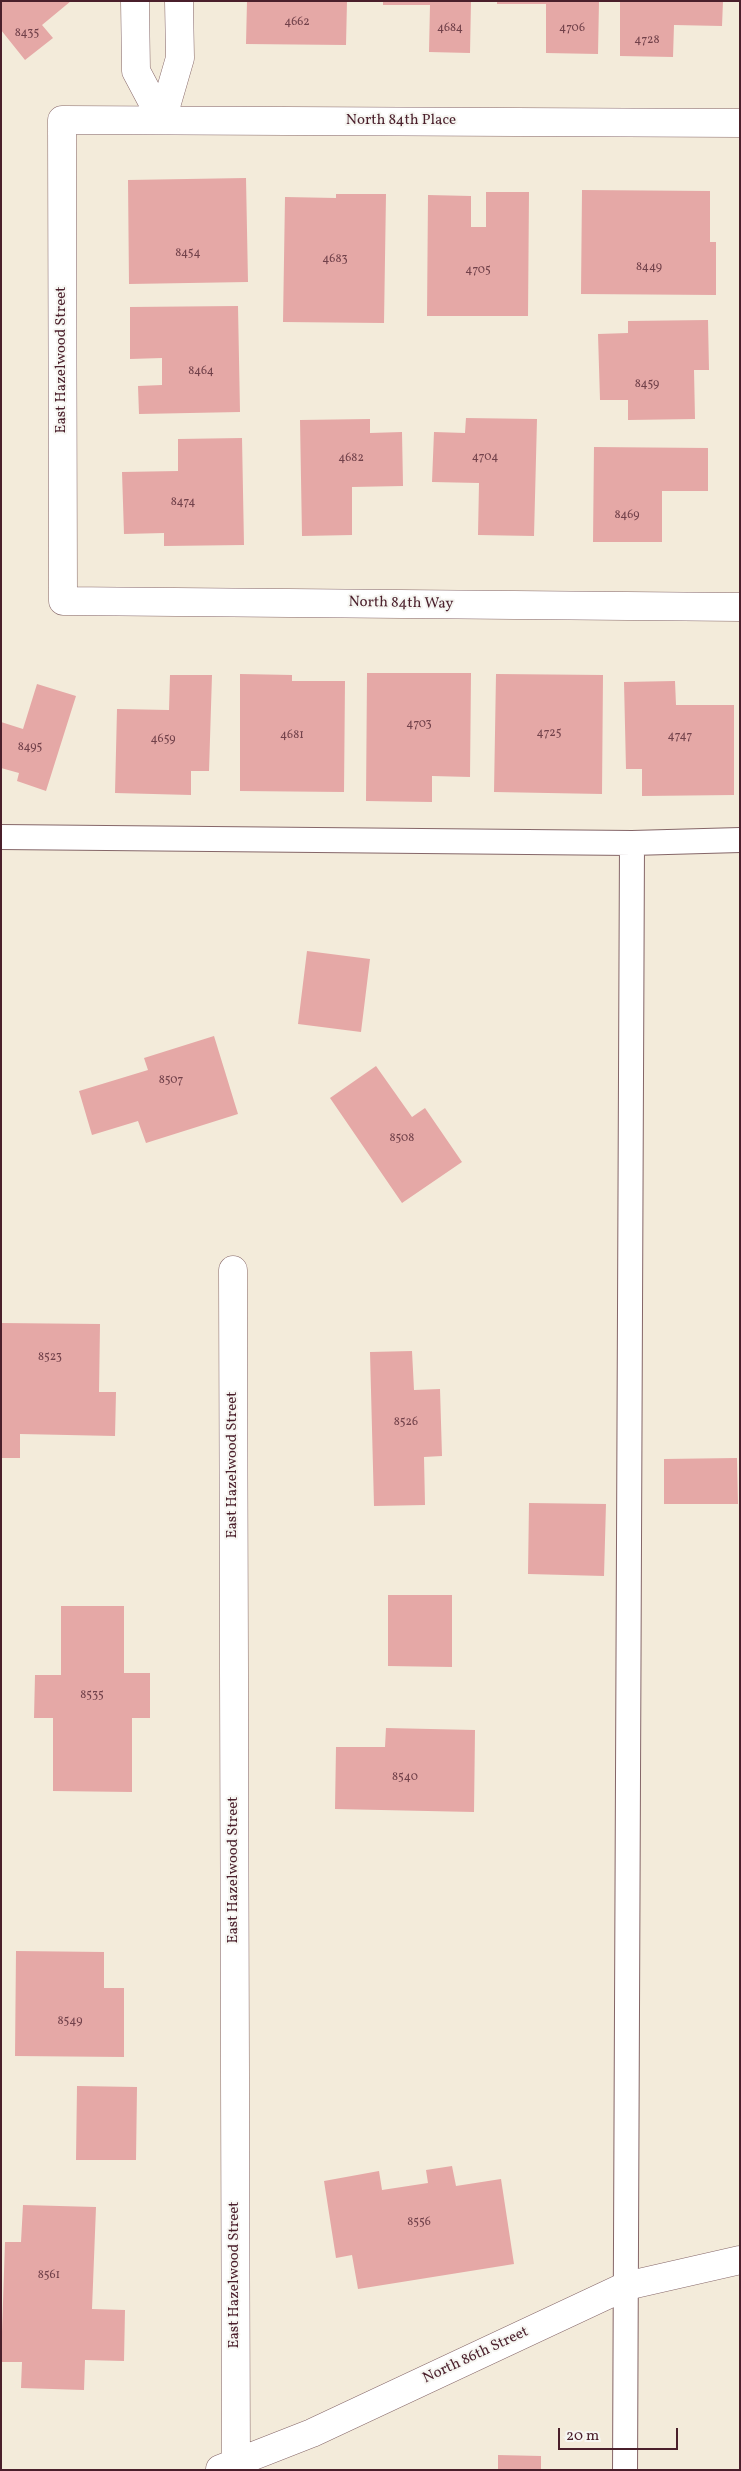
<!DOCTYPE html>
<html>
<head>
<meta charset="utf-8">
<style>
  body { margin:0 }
  #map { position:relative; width:741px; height:2471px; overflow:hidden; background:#f3ebda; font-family:Vollkorn,serif }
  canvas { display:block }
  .frame { position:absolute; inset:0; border:2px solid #4a1f2b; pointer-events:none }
  .scale { position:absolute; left:558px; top:2428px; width:120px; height:22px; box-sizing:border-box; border:2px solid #4a1f2b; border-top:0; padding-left:6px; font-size:15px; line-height:18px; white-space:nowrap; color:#4a1f2b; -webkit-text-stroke:4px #f6f6f2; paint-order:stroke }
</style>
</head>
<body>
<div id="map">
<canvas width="741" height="2471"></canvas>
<div class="frame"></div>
<div class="scale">20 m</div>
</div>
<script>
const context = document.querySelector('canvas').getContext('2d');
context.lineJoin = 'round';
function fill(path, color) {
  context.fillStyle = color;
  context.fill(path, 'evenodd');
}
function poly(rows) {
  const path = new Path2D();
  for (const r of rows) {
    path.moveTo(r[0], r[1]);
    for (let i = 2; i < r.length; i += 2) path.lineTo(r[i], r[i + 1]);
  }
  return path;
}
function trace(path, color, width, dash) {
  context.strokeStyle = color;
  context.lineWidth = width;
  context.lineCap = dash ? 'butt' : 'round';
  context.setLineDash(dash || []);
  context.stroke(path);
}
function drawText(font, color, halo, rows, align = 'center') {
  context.font = font + ' Vollkorn,serif';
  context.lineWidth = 4;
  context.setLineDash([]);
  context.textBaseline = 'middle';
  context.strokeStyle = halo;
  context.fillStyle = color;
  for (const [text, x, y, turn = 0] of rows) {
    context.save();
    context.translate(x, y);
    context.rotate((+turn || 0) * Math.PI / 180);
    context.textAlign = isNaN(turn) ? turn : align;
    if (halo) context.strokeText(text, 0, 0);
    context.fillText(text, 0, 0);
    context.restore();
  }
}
fill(poly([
  [1,1,71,1,42,25,53,38,25,60,1,30],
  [247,1,347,1,346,45,246,44],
  [383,1,471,1,470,53,429,52,430,5,383,5],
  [497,1,599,1,598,54,546,53,546,4,497,4],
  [620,1,723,1,722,26,674,25,673,57,620,56],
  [246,178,248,282,129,284,128,180],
  [582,190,710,191,710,242,716,242,716,295,581,294],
  [486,192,529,192,528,316,427,316,428,195,471,196,471,227,486,227],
  [336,194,386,194,384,323,283,322,285,197,336,198],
  [238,306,240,412,139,414,138,386,162,385,162,358,130,359,130,307],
  [708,320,709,370,694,370,695,419,628,420,628,400,600,400,598,334,628,333,628,321],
  [466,418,537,419,534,536,478,535,479,483,432,482,434,432,465,433],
  [370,419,370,433,402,432,403,486,352,487,352,535,302,536,300,420],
  [242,438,244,545,164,546,164,533,124,534,122,472,178,471,178,439],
  [594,447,708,448,708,491,662,491,662,542,593,542],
  [367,673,471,673,470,777,432,776,432,802,366,801],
  [240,674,292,675,292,681,345,681,344,792,240,791],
  [496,674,603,675,602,794,494,792],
  [170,675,212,675,209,771,191,771,191,795,115,793,117,709,169,710],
  [675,681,676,705,734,705,734,795,642,796,642,769,626,769,624,682],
  [37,684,76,696,46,791,17,781,19,773,1,768,1,722,23,729],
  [307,951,370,959,361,1032,298,1024],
  [214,1036,238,1114,146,1143,138,1121,92,1135,79,1091,148,1070,144,1058],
  [376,1066,412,1117,425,1108,462,1162,402,1203,330,1098],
  [1,1323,100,1324,99,1392,116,1392,115,1436,20,1434,20,1458,1,1458],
  [412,1351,414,1390,440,1389,442,1456,424,1457,425,1505,374,1506,370,1352],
  [737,1458,738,1504,664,1504,664,1459],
  [529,1503,606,1504,604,1576,528,1574],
  [388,1595,452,1595,452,1667,388,1666],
  [61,1606,124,1606,124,1673,150,1673,150,1718,132,1718,132,1792,53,1791,53,1718,34,1718,35,1675,61,1675],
  [386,1728,475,1730,474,1812,335,1809,336,1747,385,1747],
  [16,1951,104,1952,104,1988,124,1988,124,2057,15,2056],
  [77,2086,137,2087,136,2160,76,2160],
  [452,2166,456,2186,501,2179,514,2264,358,2289,352,2255,336,2258,324,2181,379,2171,382,2190,428,2183,426,2170],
  [23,2205,96,2207,92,2309,125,2310,124,2361,85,2360,84,2390,21,2388,22,2362,1,2362,5,2242,21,2242],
  [498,2455,541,2456,541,2470,498,2470]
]), '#e5a8a6');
const service = poly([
  [1,837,632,843,740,840],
  [625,2470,632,843]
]);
const minor = poly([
  [135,1,136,71,162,120],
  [162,120,180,58,179,1],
  [740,123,62,120,63,601,740,607],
  [233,1270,236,2470],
  [220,2469,312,2433,626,2286,740,2260]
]);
trace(service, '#856668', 26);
trace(minor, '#856668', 29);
trace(service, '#fff', 24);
trace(minor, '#fff', 28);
drawText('12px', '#71414a', null, [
  ["4662",297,23],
  ["4684",450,29],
  ["4706",572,29],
  ["8435",27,34],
  ["4728",647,41],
  ["8454",188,254],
  ["4683",335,260],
  ["8449",649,268],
  ["4705",478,271],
  ["8464",201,372],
  ["8459",647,385],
  ["4704",485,458],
  ["4682",351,459],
  ["8474",183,503],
  ["8469",627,516],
  ["4703",419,725],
  ["4725",549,734],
  ["4681",292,736],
  ["4747",680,737],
  ["4659",163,740],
  ["8495",30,748],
  ["8507",171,1081],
  ["8508",402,1139],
  ["8523",50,1358],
  ["8526",406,1423],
  ["8535",92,1696],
  ["8540",405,1778],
  ["8549",70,2022],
  ["8556",419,2223],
  ["8561",49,2276]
]);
drawText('15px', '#4a1f2b', '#f6f6f2', [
  ["North 84th Place",401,121],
  ["East Hazelwood Street",62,360,-90],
  ["North 84th Way",401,604,1],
  ["East Hazelwood Street",233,1465,-90],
  ["East Hazelwood Street",234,1870,-90],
  ["East Hazelwood Street",235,2275,-90],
  ["North 86th Street",476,2356,-25]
]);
</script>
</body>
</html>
